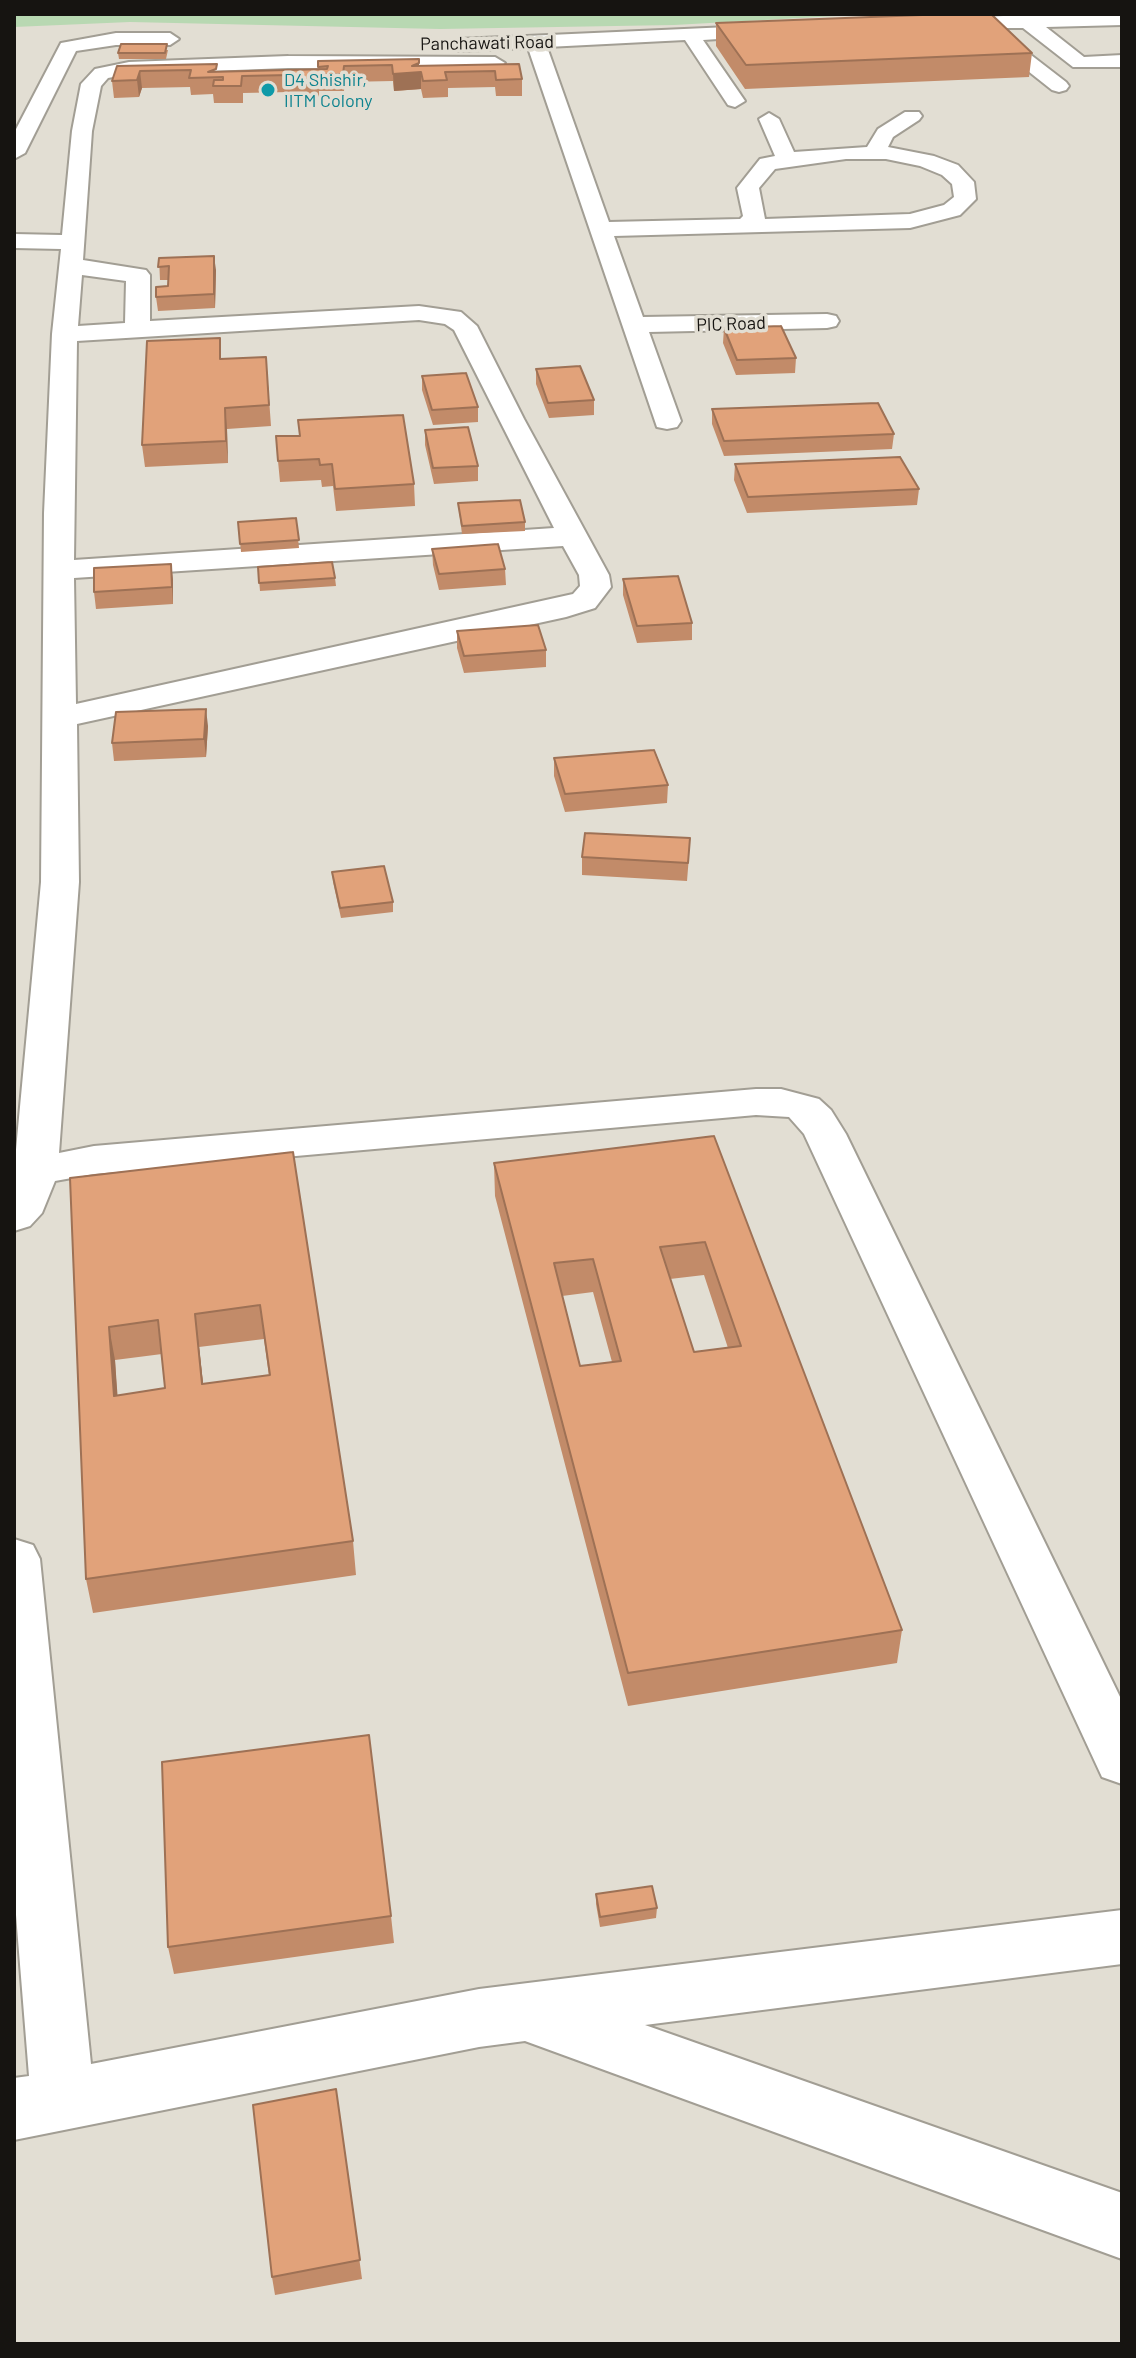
<!DOCTYPE html>
<html>
<head>
<meta charset="utf-8">
<style>
  body { margin:0 }
  #map { position:relative; width:1136px; height:2358px; overflow:hidden; background:#e2ded3; font-family:Barlow,sans-serif }
  canvas { display:block }
  .frame { position:absolute; inset:0; border:16px solid #161411; pointer-events:none }
</style>
</head>
<body>
<div id="map">
<canvas width="1136" height="2358"></canvas>
<div class="frame"></div>
</div>
<script>
const context = document.querySelector('canvas').getContext('2d');
context.lineJoin = 'round';
function fill(path, color) {
  context.fillStyle = color;
  context.fill(path, 'evenodd');
}
function poly(rows) {
  const path = new Path2D();
  for (const r of rows) {
    path.moveTo(r[0], r[1]);
    for (let i = 2; i < r.length; i += 2) path.lineTo(r[i], r[i + 1]);
  }
  return path;
}
function trace(path, color, width, dash) {
  context.strokeStyle = color;
  context.lineWidth = width;
  context.lineCap = dash ? 'butt' : 'round';
  context.setLineDash(dash || []);
  context.stroke(path);
}
function drawText(font, color, halo, rows, align = 'center') {
  context.font = font + ' Barlow,sans-serif';
  context.lineWidth = 7;
  context.setLineDash([]);
  context.textBaseline = 'middle';
  context.strokeStyle = halo;
  context.fillStyle = color;
  for (const [text, x, y, turn = 0] of rows) {
    context.save();
    context.translate(x, y);
    context.rotate((+turn || 0) * Math.PI / 180);
    context.textAlign = isNaN(turn) ? turn : align;
    if (halo) context.strokeText(text, 0, 0);
    context.fillText(text, 0, 0);
    context.restore();
  }
}
fill(poly([
  [14,14,872,14,674,25,440,29,130,22,14,27]
]), '#b8d8b2');
const minor = poly([
  [1025,15,1122,15,1122,25,1046,27,1084,57,1122,55,1122,67,1073,67,1023,28,996,28,1066,82,1069,86,1066,90,1059,92,1052,90,975,29,938,29,929,24,938,19,1025,15],
  [774,25,781,27,783,31,781,35,703,40,745,101,735,107,728,105,685,40,547,47,609,222,740,219,743,216,737,188,760,159,775,156,759,119,769,113,779,119,794,152,867,147,878,129,905,112,919,112,922,116,919,120,893,137,888,147,934,156,958,165,974,182,976,199,960,215,910,228,614,236,643,317,827,314,836,316,839,321,836,326,827,328,649,332,681,421,677,427,667,429,657,427,528,48,459,51,450,45,459,39,774,25],
  [846,159,886,159,920,166,942,175,952,184,954,197,944,205,910,214,765,219,759,188,775,169,846,159],
  [116,33,170,33,179,39,170,45,116,45,76,51,25,153,14,159,14,133,61,43,116,33],
  [288,56,495,57,505,63,495,69,288,68,129,74,108,78,101,86,92,131,83,260,146,270,150,275,150,321,419,306,461,312,477,326,524,419,609,575,611,587,595,608,566,617,77,724,79,882,59,1153,94,1146,756,1089,781,1089,819,1099,831,1110,846,1134,1122,1701,1122,1784,1102,1777,804,1134,789,1117,756,1115,94,1174,55,1181,42,1213,30,1226,14,1231,14,1171,41,882,44,513,52,334,61,249,14,248,14,234,62,235,72,131,81,84,95,69,129,62,288,56],
  [82,275,126,281,125,323,78,326,82,275],
  [419,320,445,324,454,330,554,528,74,560,77,341,419,320],
  [563,546,579,575,580,586,573,594,76,704,74,578,563,546],
  [14,1539,33,1545,40,1559,91,2064,479,1989,1122,1910,1122,1964,645,2025,1122,2193,1122,2259,525,2041,479,2047,14,2140,14,2078,29,2076,14,1890,14,1539]
]);
trace(minor, '#a29e94', 4);
fill(minor, '#fff');
fill(poly([
  [716,23,1032,53,1029,77,745,89,716,46],
  [168,50,166,59,119,59,118,53],
  [419,59,419,66,519,64,522,79,522,96,496,96,495,87,448,88,448,97,423,98,421,89,394,91,393,81,345,82,344,91,319,91,319,101,291,101,290,92,243,93,243,103,214,103,213,94,191,95,190,87,142,88,139,97,114,98,112,81,117,66,218,72,318,69,318,61],
  [159,258,216,270,215,308,158,311,156,297,168,286,169,280,160,280],
  [724,328,796,358,795,373,736,375,723,343],
  [266,357,271,426,227,429,228,463,145,467,142,445,222,359],
  [536,369,594,400,594,415,549,418,536,384],
  [422,376,478,407,478,422,433,425,422,390],
  [712,409,894,434,892,449,724,456,712,424],
  [425,430,478,466,478,481,434,484,425,445],
  [300,436,414,484,415,506,336,511,333,486,322,487,321,480,280,482,278,461],
  [735,464,919,489,917,505,747,513,734,480],
  [458,503,525,522,525,531,462,534],
  [296,518,299,548,241,552,238,522],
  [432,549,505,569,506,585,439,590,433,565],
  [258,567,335,578,336,586,260,591],
  [623,579,692,623,692,640,637,643,623,595],
  [173,580,173,604,96,609,94,592],
  [457,631,546,650,546,667,464,673,457,648],
  [208,726,206,757,114,761,112,743],
  [554,758,668,785,667,803,565,812,554,776],
  [689,856,687,881,582,875,582,857],
  [332,872,393,902,393,912,341,918,333,882],
  [714,1136,902,1630,897,1663,628,1706,495,1196,494,1163],
  [704,1275,728,1348,694,1352,670,1279],
  [593,1292,612,1362,580,1366,562,1296],
  [293,1152,353,1541,356,1575,93,1613,86,1579,70,1178],
  [264,1339,269,1376,203,1384,199,1347],
  [162,1354,165,1388,117,1396,115,1360],
  [596,1894,657,1908,656,1918,600,1927,596,1904],
  [391,1916,394,1943,174,1974,168,1947],
  [336,2089,362,2279,275,2295,272,2277]
]), '#c28b69');
fill(poly([
  [419,63,419,72,421,72,421,89,394,91,393,74],
  [140,71,142,88,139,97,137,80],
  [214,256,216,270,215,308,214,294],
  [225,408,227,429,228,463,226,441],
  [171,564,173,580,173,604,172,587],
  [206,709,208,726,206,757,204,739],
  [195,1314,199,1347,207,1418,202,1384],
  [109,1327,115,1360,120,1430,114,1396]
]), '#9e7155');
const building = poly([
  [948,14,991,14,1032,53,746,65,716,23,948,14],
  [121,44,167,44,165,53,118,53,121,44],
  [419,59,419,63,412,66,519,64,522,79,496,80,495,71,445,72,447,80,423,81,421,72,393,74,392,65,344,66,343,74,312,75,311,78,318,78,318,84,290,85,290,75,242,76,241,86,213,86,214,80,223,80,223,77,189,78,191,70,140,71,137,80,112,81,117,66,217,64,216,69,208,72,327,69,328,66,318,67,318,61,419,59],
  [214,256,214,294,156,297,156,287,168,286,169,266,158,267,159,258,214,256],
  [781,326,796,358,737,360,724,328,781,326],
  [220,338,220,359,266,357,269,405,225,408,226,441,142,445,147,341,220,338],
  [580,366,594,400,548,403,536,369,580,366],
  [466,373,478,407,432,410,422,376,466,373],
  [878,403,894,434,724,441,712,409,878,403],
  [403,415,414,484,335,489,332,464,320,465,319,459,278,461,276,436,300,436,298,420,403,415],
  [468,427,478,466,433,468,425,430,468,427],
  [900,457,919,489,748,497,735,464,900,457],
  [520,500,525,522,462,526,458,503,520,500],
  [296,518,299,540,240,544,238,522,296,518],
  [498,544,505,569,439,574,432,549,498,544],
  [332,562,335,578,259,583,258,567,332,562],
  [171,564,172,587,94,592,94,568,171,564],
  [678,576,692,623,637,626,623,579,678,576],
  [538,625,546,650,464,656,457,631,538,625],
  [206,709,204,739,112,743,116,712,206,709],
  [654,750,668,785,565,794,554,758,654,750],
  [585,833,690,838,688,863,582,857,585,833],
  [384,866,393,902,340,908,332,872,384,866],
  [714,1136,902,1630,628,1673,494,1163,714,1136],
  [705,1242,741,1346,694,1352,660,1247,705,1242],
  [593,1259,621,1361,580,1366,554,1263,593,1259],
  [293,1152,353,1541,86,1579,70,1178,293,1152],
  [260,1305,270,1375,202,1384,195,1314,260,1305],
  [158,1320,165,1388,114,1396,109,1327,158,1320],
  [369,1735,391,1916,168,1947,162,1762,369,1735],
  [652,1886,657,1908,600,1917,596,1894,652,1886],
  [336,2089,360,2260,272,2277,253,2105,336,2089]
]);
fill(building, '#e1a27a');
trace(building, '#9e7155', 2);
for (const [x, y, r, color] of [
  [268,90,8,"#0f9aa8"]
]) {
  const dot = new Path2D();
  dot.arc(x, y, r, 0, 2 * Math.PI);
  context.fillStyle = color;
  context.fill(dot);
  trace(dot, '#e2ded3', 3);
}
drawText('18px', '#161411', '#e2ded3', [
  ["Panchawati Road",487,43,-1],
  ["PIC Road",731,324,-2]
]);
drawText('18px', '#0d838f', '#e2ded3', [
  ["D4 Shishir,",284,80],
  ["IITM Colony",284,101]
], 'left');
</script>
</body>
</html>
